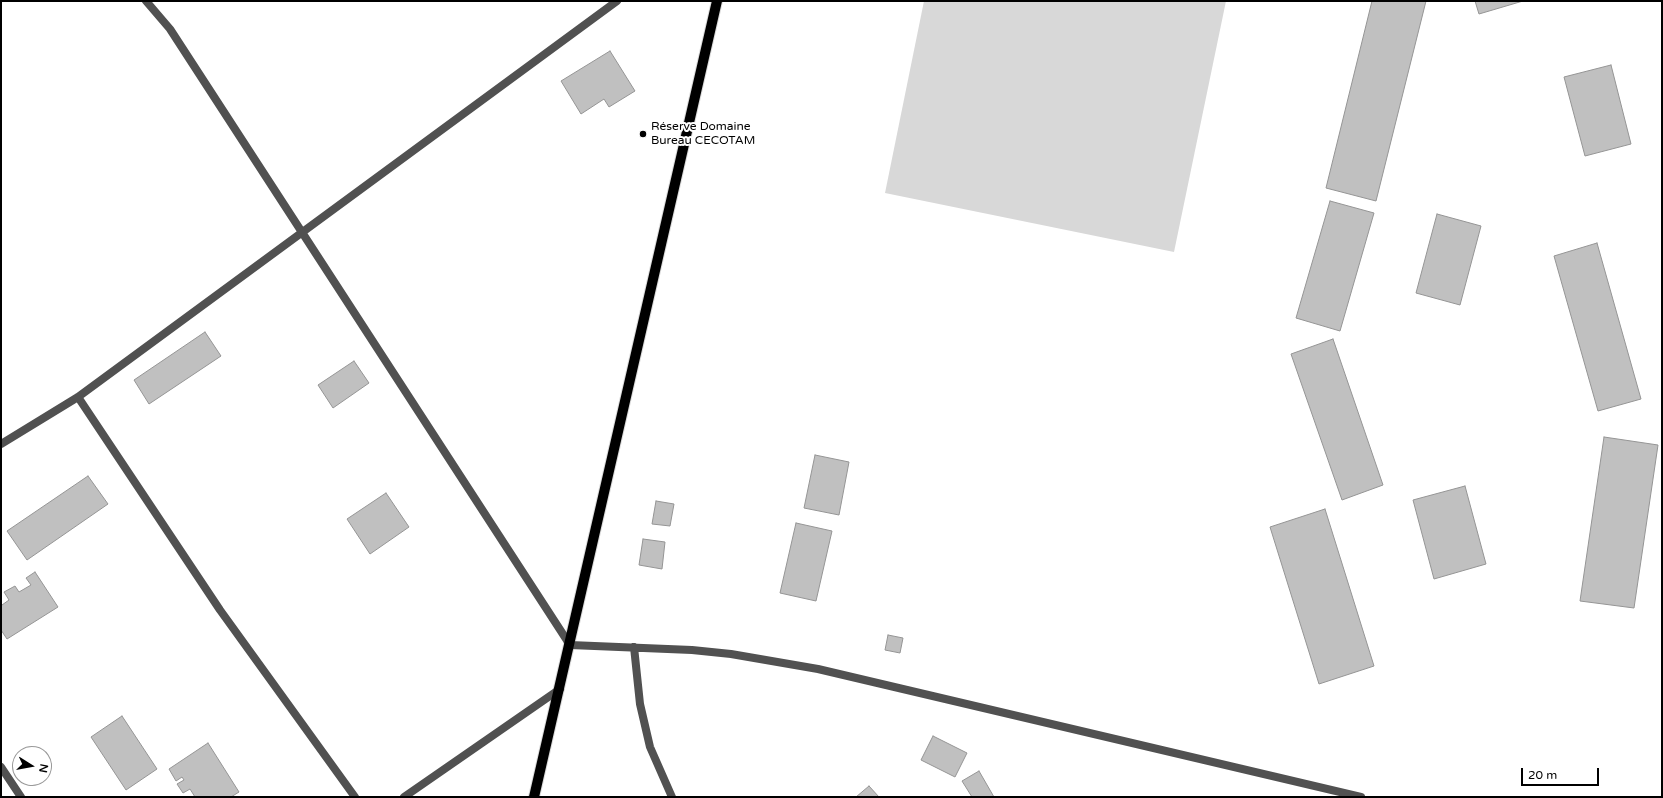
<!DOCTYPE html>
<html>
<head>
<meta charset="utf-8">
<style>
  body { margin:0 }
  #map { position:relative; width:1663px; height:798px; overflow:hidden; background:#fff; font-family:"Varela Round",sans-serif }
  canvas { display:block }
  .frame { position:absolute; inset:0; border:2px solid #000; pointer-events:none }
  .north { position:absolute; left:12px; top:746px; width:40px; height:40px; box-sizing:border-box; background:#fff; border:1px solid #999; border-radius:50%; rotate:101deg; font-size:11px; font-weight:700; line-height:16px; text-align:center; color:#000 }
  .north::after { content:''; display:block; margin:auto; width:14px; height:18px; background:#000; clip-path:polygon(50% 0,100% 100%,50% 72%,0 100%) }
  .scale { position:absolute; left:1521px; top:768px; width:78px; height:18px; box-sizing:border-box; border:2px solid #000; border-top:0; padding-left:5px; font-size:12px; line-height:14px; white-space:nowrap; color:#000; -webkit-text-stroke:3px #fff; paint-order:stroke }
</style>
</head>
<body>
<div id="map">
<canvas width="1663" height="798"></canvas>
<div class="frame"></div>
<div class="north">N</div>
<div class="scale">20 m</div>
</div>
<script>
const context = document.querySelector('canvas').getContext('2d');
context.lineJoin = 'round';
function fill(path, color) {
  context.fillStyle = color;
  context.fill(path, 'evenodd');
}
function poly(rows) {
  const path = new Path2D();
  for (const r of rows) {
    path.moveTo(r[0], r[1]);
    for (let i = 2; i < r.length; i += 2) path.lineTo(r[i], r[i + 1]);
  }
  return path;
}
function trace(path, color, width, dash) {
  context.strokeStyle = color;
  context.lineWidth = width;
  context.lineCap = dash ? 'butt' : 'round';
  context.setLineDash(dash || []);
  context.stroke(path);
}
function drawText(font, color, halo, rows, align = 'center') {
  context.font = font + ' "Varela Round",sans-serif';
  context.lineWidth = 4;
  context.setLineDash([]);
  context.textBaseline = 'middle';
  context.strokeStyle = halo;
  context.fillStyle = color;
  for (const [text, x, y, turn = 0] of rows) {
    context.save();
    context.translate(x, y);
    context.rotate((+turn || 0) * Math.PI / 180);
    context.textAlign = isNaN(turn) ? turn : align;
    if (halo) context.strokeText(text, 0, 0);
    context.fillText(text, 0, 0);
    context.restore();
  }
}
fill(poly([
  [924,1,1226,1,1174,252,885,193]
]), '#d8d8d8');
const building = poly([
  [1372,1,1426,1,1376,201,1326,188,1372,1],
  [1475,1,1523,1,1479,14,1475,1],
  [610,51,635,91,609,107,604,99,581,114,561,81,610,51],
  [1611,65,1631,144,1585,156,1564,77,1611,65],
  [1330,201,1374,213,1340,331,1296,318,1330,201],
  [1437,214,1481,226,1460,305,1416,293,1437,214],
  [1597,243,1641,399,1598,411,1554,256,1597,243],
  [205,332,221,356,149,404,134,380,205,332],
  [1333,339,1383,485,1342,500,1291,354,1333,339],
  [354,361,369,383,333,408,318,385,354,361],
  [1604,437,1658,445,1634,608,1580,601,1604,437],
  [815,455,849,462,839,515,804,508,815,455],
  [88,476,108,504,27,560,7,531,88,476],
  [1465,486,1486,564,1434,579,1413,500,1465,486],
  [386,493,409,527,370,554,347,519,386,493],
  [656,501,674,504,670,526,652,524,656,501],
  [1325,509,1374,666,1319,684,1270,527,1325,509],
  [796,523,832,531,816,601,780,593,796,523],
  [643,539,665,542,662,569,639,565,643,539],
  [35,572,58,607,7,639,1,630,1,603,2,605,9,600,4,592,15,586,19,592,31,585,26,578,35,572],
  [888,635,903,638,900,653,885,650,888,635],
  [122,716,157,769,126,790,91,737,122,716],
  [933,736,967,753,955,777,921,760,933,736],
  [208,743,239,792,231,797,195,797,190,789,183,793,177,784,184,780,182,777,176,781,169,769,208,743],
  [979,771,994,797,972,797,962,781,979,771],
  [869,786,879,797,856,797,869,786]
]);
fill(building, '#c0c0c0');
trace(building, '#959595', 1);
const primary = poly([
  [534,797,717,1]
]);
trace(primary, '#dbdbdb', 12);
trace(poly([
  [146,1,170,29,570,645,692,650,731,654,818,669,1361,797],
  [78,397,220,610,355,797],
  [1,444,78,397,617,1],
  [634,647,640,704,650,747,672,797],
  [1,767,21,797],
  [404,797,560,689]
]), '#515151', 8);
trace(primary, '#000', 10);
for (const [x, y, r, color] of [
  [643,134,4,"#000"]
]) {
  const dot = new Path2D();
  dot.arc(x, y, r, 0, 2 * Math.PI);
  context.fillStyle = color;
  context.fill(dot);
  trace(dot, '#fff', 1.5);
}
drawText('12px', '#000', '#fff', [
  ["Réserve Domaine",651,127],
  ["Bureau CECOTAM",651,141]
], 'left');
</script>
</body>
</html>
